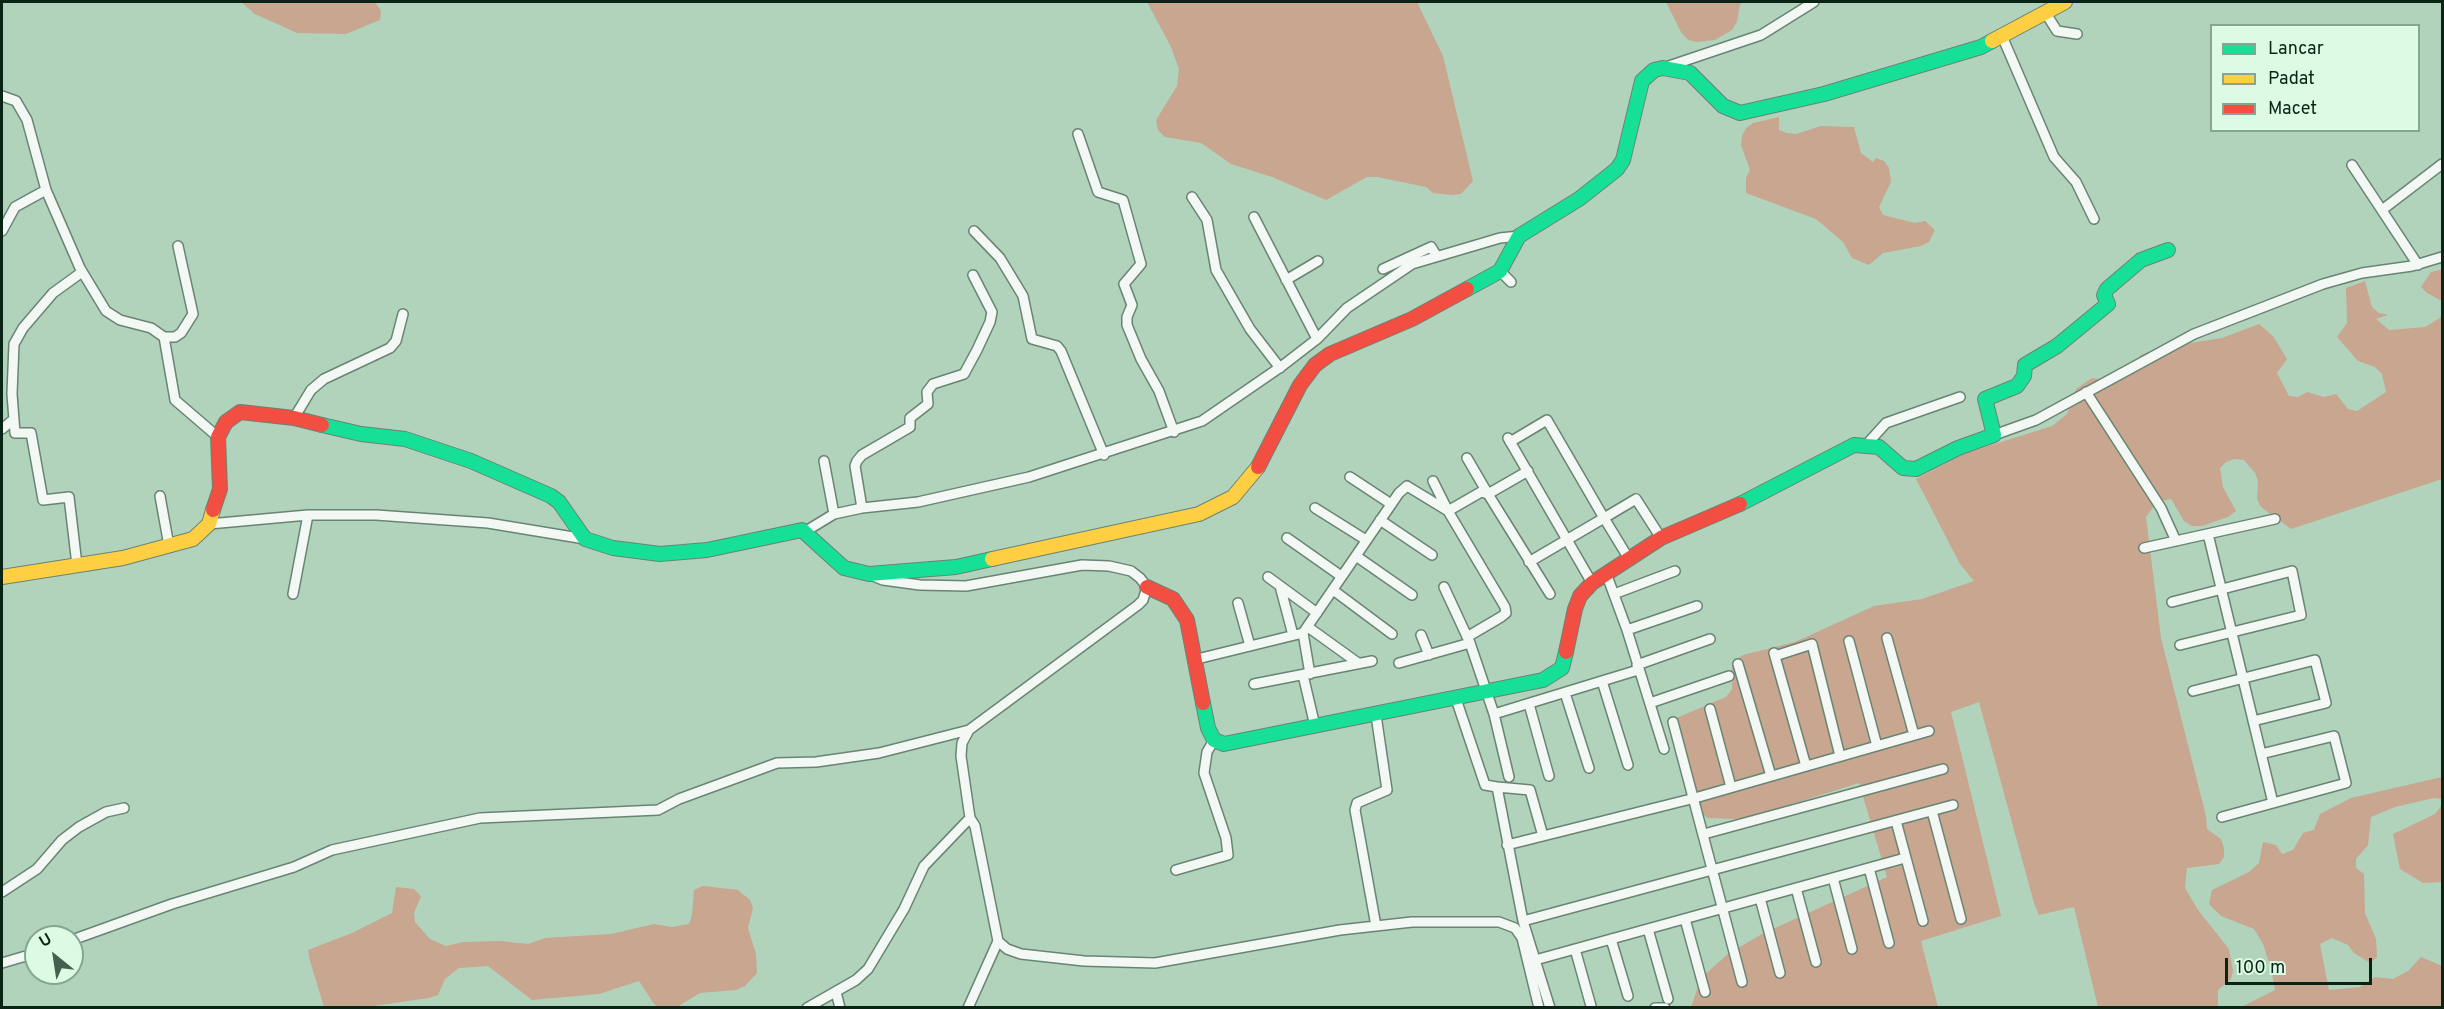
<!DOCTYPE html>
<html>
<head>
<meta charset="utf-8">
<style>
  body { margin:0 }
  #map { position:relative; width:2444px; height:1009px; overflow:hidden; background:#b1d3bc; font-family:Overpass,sans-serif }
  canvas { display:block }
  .frame { position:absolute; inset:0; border:3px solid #092314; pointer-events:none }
  .legend { position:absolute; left:2210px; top:24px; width:210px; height:108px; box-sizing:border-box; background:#dbfbe5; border:2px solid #87a591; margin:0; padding:8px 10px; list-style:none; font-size:18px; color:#092314 }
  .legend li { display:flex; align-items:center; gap:12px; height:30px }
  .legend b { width:30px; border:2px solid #87a591 }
  .north { position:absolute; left:24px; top:925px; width:60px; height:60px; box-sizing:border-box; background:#dbfbe5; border:2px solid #87a591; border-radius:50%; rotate:330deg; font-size:16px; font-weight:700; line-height:24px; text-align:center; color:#092314 }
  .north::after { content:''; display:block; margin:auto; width:21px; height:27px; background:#44614f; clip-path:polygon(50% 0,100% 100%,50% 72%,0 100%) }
  .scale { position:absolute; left:2225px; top:958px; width:147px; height:27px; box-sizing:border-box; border:3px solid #092314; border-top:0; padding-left:8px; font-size:18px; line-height:21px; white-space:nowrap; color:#092314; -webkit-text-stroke:4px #dbfbe5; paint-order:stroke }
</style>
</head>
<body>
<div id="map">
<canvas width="2444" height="1009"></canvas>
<div class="frame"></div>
<ul class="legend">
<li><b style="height:8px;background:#16e098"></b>Lancar</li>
<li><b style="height:8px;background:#ffcf43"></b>Padat</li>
<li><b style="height:8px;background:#f24e42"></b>Macet</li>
</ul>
<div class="north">U</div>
<div class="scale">100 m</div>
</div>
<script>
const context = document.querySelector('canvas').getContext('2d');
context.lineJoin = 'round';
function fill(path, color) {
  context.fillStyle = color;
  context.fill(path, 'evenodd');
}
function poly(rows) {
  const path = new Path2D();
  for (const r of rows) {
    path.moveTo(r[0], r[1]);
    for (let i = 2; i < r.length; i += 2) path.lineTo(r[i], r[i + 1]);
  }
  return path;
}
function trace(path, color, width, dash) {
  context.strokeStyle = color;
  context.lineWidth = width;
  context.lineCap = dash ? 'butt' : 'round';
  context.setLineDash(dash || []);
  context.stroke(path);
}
fill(poly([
  [241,2,375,2,381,11,380,20,346,34,297,33,255,14],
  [1147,2,1417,2,1443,56,1473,181,1461,194,1451,195,1433,193,1426,187,1377,177,1367,177,1326,200,1272,177,1231,164,1201,143,1165,137,1158,130,1156,120,1177,86,1179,69,1171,47],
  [1666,2,1744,2,1740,4,1737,22,1732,30,1715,40,1697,42,1688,40,1681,32],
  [1779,117,1779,130,1787,133,1796,134,1821,126,1854,127,1861,153,1873,162,1876,158,1884,161,1889,168,1891,182,1879,207,1883,215,1915,223,1925,221,1935,230,1929,242,1921,246,1883,253,1869,265,1852,258,1843,242,1816,219,1746,193,1746,178,1750,170,1741,145,1742,136,1746,128,1753,123],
  [2440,270,2442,272,2442,301,2427,293,2421,287,2431,272],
  [2365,281,2372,307,2379,313,2388,315,2376,319,2389,330,2425,327,2440,318,2442,314,2442,479,2291,529,2261,507,2257,499,2258,481,2255,473,2244,460,2234,459,2226,462,2220,468,2223,487,2236,511,2228,517,2202,526,2192,526,2184,521,2171,499,2157,502,2146,517,2161,638,2206,816,2207,829,2221,839,2224,848,2224,857,2219,864,2187,868,2185,888,2198,910,2229,949,2233,971,2231,979,2218,990,2218,1007,2098,1007,2074,907,2039,915,2034,903,1979,702,1951,712,2001,916,1921,941,1938,1007,1691,1007,1701,978,1728,954,1762,934,1887,877,1859,783,1757,815,1736,819,1708,818,1692,806,1674,719,1726,697,1732,689,1732,662,1743,655,1795,642,1874,606,1922,599,1974,581,1960,564,1916,479,1966,453,2052,426,2067,414,2076,389,2092,378,2117,381,2141,355,2159,348,2222,338,2259,324,2273,336,2287,359,2277,373,2289,396,2298,397,2307,392,2324,397,2336,394,2348,409,2357,411,2386,392,2382,374,2375,367,2358,361,2337,337,2347,323,2346,288],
  [2442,777,2442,799,2434,798,2395,807,2371,817,2368,845,2356,859,2356,868,2364,874,2365,913,2376,939,2377,957,2370,963,2354,953,2348,945,2332,938,2320,944,2329,990,2360,987,2375,977,2393,979,2408,971,2421,957,2442,966,2442,1007,2241,1007,2275,990,2271,969,2263,944,2254,929,2221,916,2209,904,2212,890,2249,872,2259,863,2263,842,2276,845,2282,854,2293,850,2303,833,2314,830,2320,814,2351,798],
  [2442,805,2442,882,2423,883,2400,869,2393,834,2435,814],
  [703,886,738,890,750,900,753,908,748,928,756,954,757,973,745,986,736,990,700,993,677,1007,659,1007,654,1004,639,981,599,994,532,1000,488,966,459,968,445,979,438,995,429,998,366,1007,324,1007,310,961,308,950,352,933,392,913,396,887,414,889,421,896,414,913,415,922,430,939,446,946,463,942,501,941,528,944,545,938,611,934,654,924,672,927,689,924,692,915,694,890]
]), '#c8a68f');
const street = poly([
  [2045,12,2057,31,2077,34],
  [2002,36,2054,157,2076,182,2094,219],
  [1663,68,1761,35,1814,2],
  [2,96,16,101,27,120,46,190,80,268,106,311,120,320,151,328,164,337,175,400,218,437],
  [1078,134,1098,192,1123,200,1141,264,1124,284,1132,305,1127,317,1127,325,1141,359,1159,391,1174,432],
  [2352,165,2418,265],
  [1192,197,1207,220,1216,270,1250,329,1280,368],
  [2382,210,2442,164],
  [1254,217,1317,339],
  [2,231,15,207,46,190],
  [974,231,1000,258,1023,296,1032,339,1057,346,1061,351,1104,455],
  [1383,269,1431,247,1436,255],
  [1500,271,1511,282],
  [1286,280,1318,261],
  [164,337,175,337,181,333,193,314,178,246],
  [2086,392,2161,508,2176,541],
  [294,418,311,390,324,379,390,348,396,341,403,314],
  [2,429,14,419],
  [1994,435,2036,420,2194,334,2323,284,2362,273,2412,266,2442,257],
  [1508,438,1592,583],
  [1510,442,1547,420,1604,518,1636,499,1661,538],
  [1867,444,1886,423,1960,397],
  [1467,458,1488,494,1528,471],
  [824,461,834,514],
  [1350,477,1391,504],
  [1433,481,1448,511,1481,492,1488,494,1550,594],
  [160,496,169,546],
  [862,508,855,466,857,461,862,455,910,427,910,418,928,404,927,392,933,384,964,374,977,350,990,322,992,312,973,275],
  [1315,508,1366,540],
  [1380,520,1432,555],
  [209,524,308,515,376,515,488,523,585,539],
  [806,531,834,514,862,508,918,502,1029,477,1202,421,1282,366,1317,339,1347,308,1412,264,1500,238,1519,236],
  [2208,534,2273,803],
  [1287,538,1341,576],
  [2144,548,2275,519],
  [1356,556,1412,595],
  [1529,562,1604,518,1629,559],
  [77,565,69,497,43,500,31,433,15,433,12,394,14,344,23,328,53,293,82,272],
  [1606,573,1627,630,1664,749],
  [1268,577,1317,613],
  [1280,586,1293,635],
  [1444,587,1470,643,1494,714,1638,670],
  [1333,590,1392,634],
  [293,594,308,515],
  [1614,594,1675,571],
  [2172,602,2292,571,2301,615,2180,645],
  [1238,603,1250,646],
  [1308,627,1358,663],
  [1627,630,1697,606],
  [1303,633,1310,674],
  [1421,635,1429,655],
  [1887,638,1914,735],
  [1849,641,1877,746],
  [1774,653,1806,766],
  [1775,656,1812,644,1840,756],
  [1193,660,1303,633,1399,493,1407,486,1448,511,1505,607,1506,613,1501,617,1467,637],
  [1399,663,1470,643],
  [1738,664,1771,776],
  [1637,665,1710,639],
  [1303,675,1315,726],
  [1602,681,1628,765],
  [1254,684,1372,661],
  [2193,691,2315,660,2326,703,2253,721],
  [1565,693,1589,768],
  [1456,699,1485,785,1497,787,1523,921,1550,1008],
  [1650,703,1729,676],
  [1529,704,1549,776],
  [1710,709,1731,787],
  [1494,714,1509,777],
  [1673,722,1742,982],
  [1497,787,1530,790,1543,836],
  [1932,811,1961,919],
  [2222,817,2346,783,2334,736,2261,754],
  [970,818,975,826,998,941,1007,949,1021,954,1084,961,1155,963,1340,930,1412,922,1499,922,1515,928,1522,938,1539,1008],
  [1896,821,1923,921],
  [1704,834,1943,769],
  [1507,845,1695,798,1929,731],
  [1869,868,1889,943],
  [1176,870,1228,855,1226,838,1204,773,1207,752,1214,740],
  [1833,878,1852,949],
  [1796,888,1816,962],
  [2,892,37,869,62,840,79,827,106,812,124,808],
  [1760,898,1780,973],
  [1685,919,1705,992],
  [1523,921,1953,805],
  [1376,926,1355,810,1357,803,1387,790,1376,715],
  [1648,929,1668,999],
  [1611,939,1628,996],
  [72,940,172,904,294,867,332,850,480,818,658,810,679,799,777,763,816,762,879,753,969,730],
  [1575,949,1591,1006],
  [1528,962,1905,858],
  [2,963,36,953],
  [836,992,840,1008],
  [807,1008,856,980,868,969,904,909,924,866,970,818,961,756,962,743,969,730,1138,605,1143,600,1147,587,1140,578,1131,571,1109,566,1082,565,966,586,920,585,883,580,871,575],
  [968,1008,998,941],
  [1655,1008,1665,1008]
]);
const fast = poly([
  [1467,289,1500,271,1519,236,1579,199,1617,169,1623,160,1642,81,1654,70,1663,68,1690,73,1723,106,1740,113,1824,94,1981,47,1992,41],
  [322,425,361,434,405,439,471,461,551,496,559,502,585,539,613,548,660,554,707,550,802,530,844,568,869,574,956,567,992,559],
  [1740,504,1854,445,1879,447,1903,468,1916,469,1958,448,1994,435,1985,399,2017,386,2024,376,2025,365,2057,346,2108,304,2104,295,2107,289,2141,260,2168,250],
  [1203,703,1208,728,1214,740,1224,744,1543,680,1562,668,1566,652]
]);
const slow = poly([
  [1992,41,2065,2],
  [992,559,1199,514,1233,497,1258,467],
  [2,577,123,558,193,539,209,524,213,510]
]);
const jam = poly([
  [1258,467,1300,385,1315,365,1330,354,1412,319,1467,289],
  [213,510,220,489,218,437,226,422,240,412,294,418,322,425],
  [1147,587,1173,599,1187,620,1203,703],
  [1566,652,1575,609,1580,596,1592,583,1661,538,1740,504]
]);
trace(street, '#698473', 12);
trace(fast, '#698473', 16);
trace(slow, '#698473', 16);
trace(jam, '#698473', 16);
trace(street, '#f3f8f5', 9);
trace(fast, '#16e098', 14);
trace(slow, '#ffcf43', 14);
trace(jam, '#f24e42', 14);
</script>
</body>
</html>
